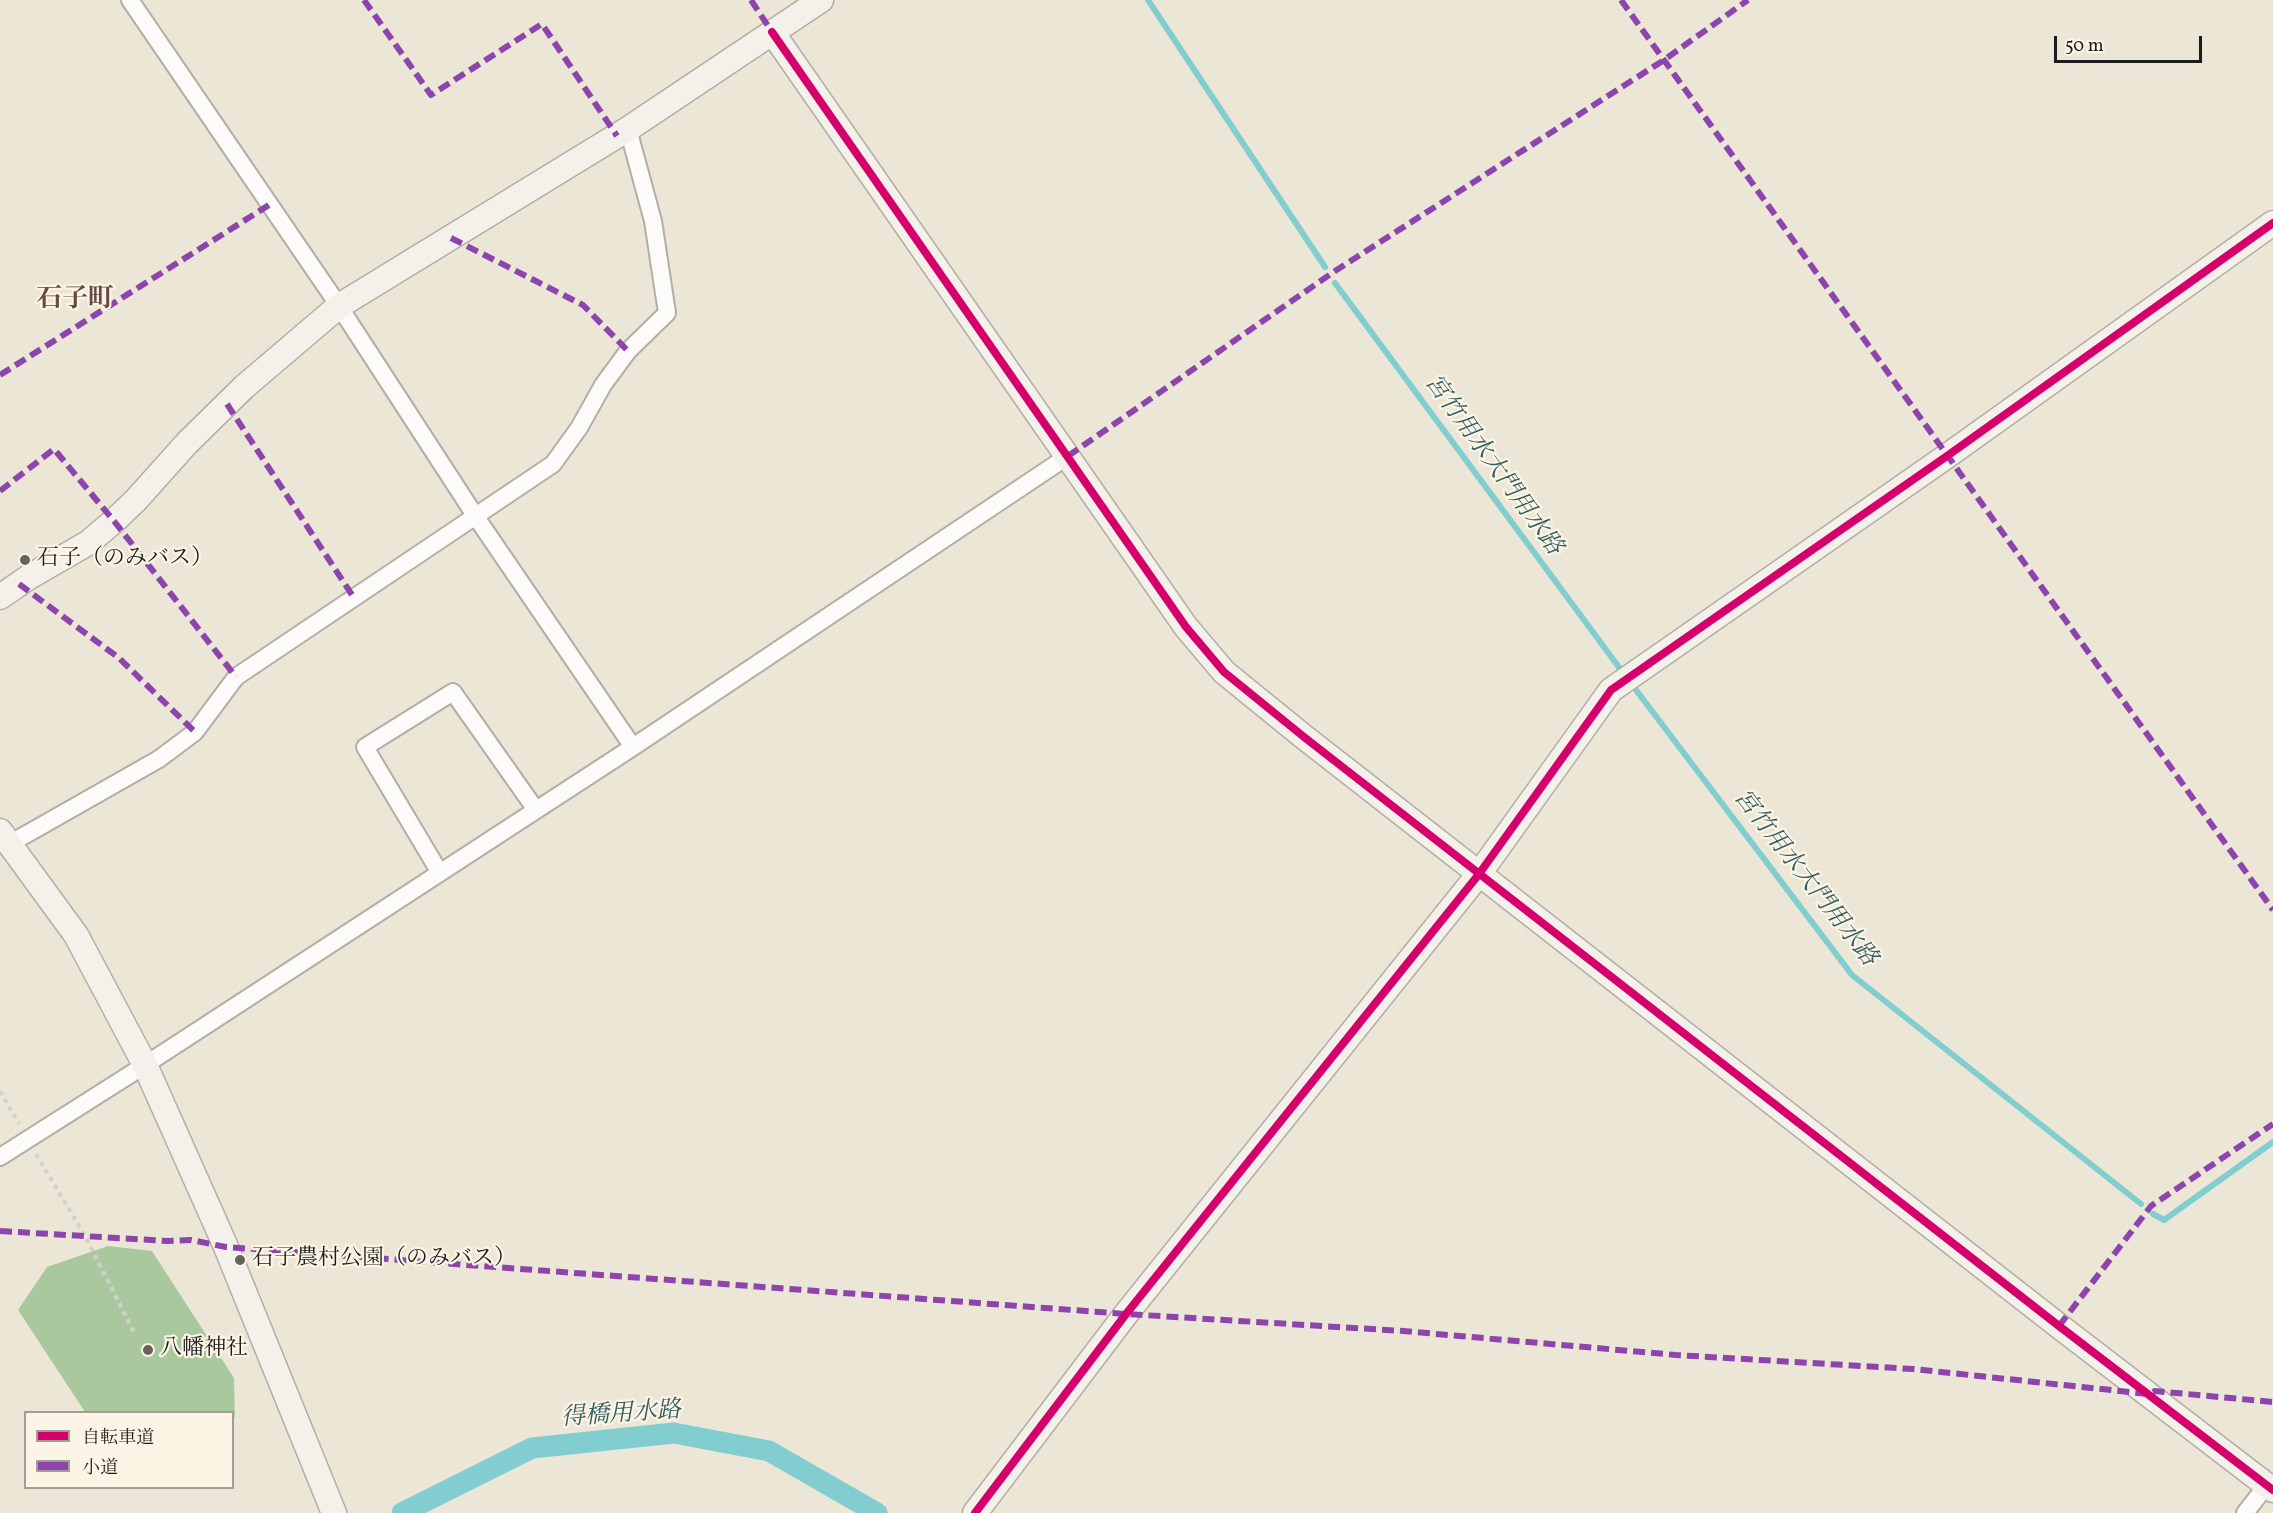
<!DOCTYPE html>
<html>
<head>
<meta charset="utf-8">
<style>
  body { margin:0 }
  #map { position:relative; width:2273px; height:1513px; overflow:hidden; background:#ece6d7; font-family:Vollkorn,"Noto Serif JP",serif }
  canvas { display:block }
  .legend { position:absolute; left:24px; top:1411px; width:210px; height:78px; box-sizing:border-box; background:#fcf5e5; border:2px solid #a29e95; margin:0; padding:8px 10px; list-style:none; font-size:18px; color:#1c1c1c }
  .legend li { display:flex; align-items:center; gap:12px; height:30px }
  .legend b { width:30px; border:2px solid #a29e95 }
  .scale { position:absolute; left:2054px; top:36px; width:148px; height:27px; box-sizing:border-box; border:3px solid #1c1c1c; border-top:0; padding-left:8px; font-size:18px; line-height:21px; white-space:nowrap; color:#1c1c1c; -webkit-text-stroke:4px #fcf5e5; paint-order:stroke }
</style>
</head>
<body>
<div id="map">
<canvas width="2273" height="1513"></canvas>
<ul class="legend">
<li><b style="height:8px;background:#d6006c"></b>自転車道</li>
<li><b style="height:8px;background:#8e44ad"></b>小道</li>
</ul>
<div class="scale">50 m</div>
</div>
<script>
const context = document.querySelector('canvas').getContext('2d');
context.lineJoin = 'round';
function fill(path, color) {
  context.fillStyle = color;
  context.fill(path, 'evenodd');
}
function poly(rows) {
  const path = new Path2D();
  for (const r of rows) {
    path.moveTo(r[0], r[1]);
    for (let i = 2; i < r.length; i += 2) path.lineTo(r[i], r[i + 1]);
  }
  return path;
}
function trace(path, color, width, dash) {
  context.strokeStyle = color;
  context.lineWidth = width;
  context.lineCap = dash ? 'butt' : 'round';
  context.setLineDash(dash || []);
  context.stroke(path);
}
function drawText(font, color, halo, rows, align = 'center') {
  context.font = font + ' Vollkorn,"Noto Serif JP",serif';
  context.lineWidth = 4.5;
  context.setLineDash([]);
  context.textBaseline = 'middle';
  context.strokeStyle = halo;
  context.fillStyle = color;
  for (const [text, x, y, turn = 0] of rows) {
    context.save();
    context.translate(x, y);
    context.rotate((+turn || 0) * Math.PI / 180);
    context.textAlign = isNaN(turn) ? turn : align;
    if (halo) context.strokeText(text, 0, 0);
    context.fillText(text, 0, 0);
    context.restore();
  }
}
fill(poly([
  [108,1246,152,1251,234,1378,235,1417,233,1418,232,1412,85,1412,18,1310,47,1267]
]), '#aac89e');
trace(poly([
  [1148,0,1325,267],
  [1335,283,1621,670],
  [1633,686,1852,975,2141,1204],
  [2153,1214,2164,1220,2273,1142]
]), '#82cdcf', 6);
trace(poly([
  [402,1513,532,1448,674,1433,769,1451,877,1513]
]), '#82cdcf', 21);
const street = poly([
  [130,0,339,306,476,517,633,747],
  [11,843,159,759,195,732,236,677,553,464,579,428,603,385,628,351,667,313,653,221,628,129],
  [440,873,365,747,453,692,536,810],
  [0,1157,145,1065,633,747,1068,456],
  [2245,1513,2267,1485]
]);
const secondary = poly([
  [772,32,1186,627,1224,672,1304,737,2059,1326,2273,1490],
  [0,597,29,577,88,543,114,521,136,500,187,443,244,387,339,306,628,129,821,0],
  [0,831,76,935,145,1065,226,1247,334,1513],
  [975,1513,1126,1314,1479,874,1611,690,1947,456,2273,223]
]);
trace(street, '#b2aea5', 20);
trace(secondary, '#b2aea5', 27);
trace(poly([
  [0,1091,19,1124],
  [36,1154,85,1236,134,1332]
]), '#d2d0cc', 4, [4.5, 4.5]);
trace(street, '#fcfbf9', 16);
trace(secondary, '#f4f1eb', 24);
trace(poly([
  [364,0,431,95,542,24,617,136],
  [751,0,772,32],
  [1621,0,2273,910],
  [451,238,583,305,628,351],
  [0,375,269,205],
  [227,404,354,598],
  [1068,456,1335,271,1664,60,1748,0],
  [0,491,54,449,114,521,236,677],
  [19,584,119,658,195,732],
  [0,1231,167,1241,191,1240,226,1247,1126,1314,1403,1331,1676,1355,1913,1369,2148,1394,2155,1391,2273,1402],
  [2059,1326,2151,1206,2273,1124]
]), '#8e44ad', 6, [12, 6]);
trace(poly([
  [772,32,1186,627,1224,672,1304,737,2059,1326,2273,1490],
  [975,1513,1126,1314,1479,874,1611,690,1947,456,2273,223]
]), '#d6006c', 8);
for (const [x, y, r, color] of [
  [25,560,6,"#65635d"],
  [240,1260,6,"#65635d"],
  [148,1350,6,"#65635d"]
]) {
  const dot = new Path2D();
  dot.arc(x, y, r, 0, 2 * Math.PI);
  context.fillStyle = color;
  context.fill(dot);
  trace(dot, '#fcf5e5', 2);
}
drawText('22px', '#1c1c1c', '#fcf5e5', [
  ["石子（のみバス）",37,560],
  ["石子農村公園（のみバス）",252,1260],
  ["八幡神社",160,1350]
], 'left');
drawText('italic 24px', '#335e62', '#fcf5e5', [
  ["宮竹用水大門用水路",1492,466,54],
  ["宮竹用水大門用水路",1804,879,52],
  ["得橋用水路",621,1416,-4]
]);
drawText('bold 26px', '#674a44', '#fcf5e5', [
  ["石子町",75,301]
]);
</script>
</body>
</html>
